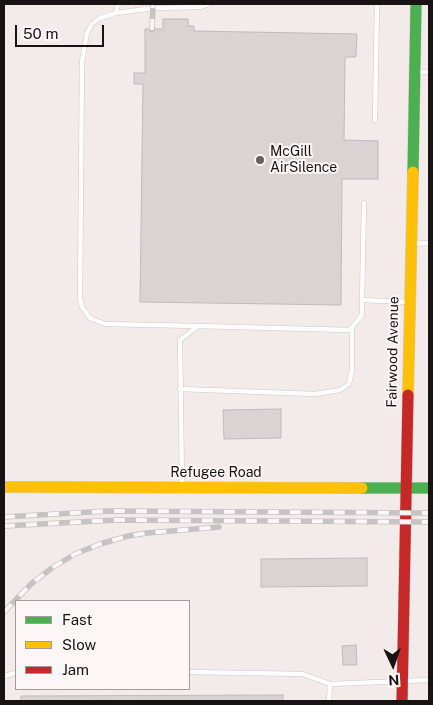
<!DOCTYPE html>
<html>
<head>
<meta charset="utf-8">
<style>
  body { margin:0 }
  #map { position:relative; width:433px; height:705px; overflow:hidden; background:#f3eaea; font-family:"Public Sans",sans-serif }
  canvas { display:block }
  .frame { position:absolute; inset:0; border:5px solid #191414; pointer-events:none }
  .legend { position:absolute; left:15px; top:600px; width:175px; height:90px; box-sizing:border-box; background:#fdf6f6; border:1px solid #a29c9c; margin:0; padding:6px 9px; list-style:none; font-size:15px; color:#191414 }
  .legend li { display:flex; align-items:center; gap:10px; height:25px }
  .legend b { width:25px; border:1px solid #a29c9c }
  .north { position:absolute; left:368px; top:640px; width:50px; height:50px; -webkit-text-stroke:4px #fdf6f6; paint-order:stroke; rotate:177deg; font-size:14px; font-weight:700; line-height:20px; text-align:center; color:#191414 }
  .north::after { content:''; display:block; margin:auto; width:18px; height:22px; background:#191414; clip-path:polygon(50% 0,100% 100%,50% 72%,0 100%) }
  .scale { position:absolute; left:15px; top:25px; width:89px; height:22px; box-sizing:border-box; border:2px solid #191414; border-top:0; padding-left:6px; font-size:15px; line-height:18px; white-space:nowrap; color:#191414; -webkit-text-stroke:4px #fdf6f6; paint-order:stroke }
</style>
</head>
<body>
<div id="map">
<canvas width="433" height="705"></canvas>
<div class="frame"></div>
<ul class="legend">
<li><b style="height:6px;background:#4caf50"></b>Fast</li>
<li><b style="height:6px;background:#ffc107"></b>Slow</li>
<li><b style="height:6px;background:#c62828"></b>Jam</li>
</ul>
<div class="north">N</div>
<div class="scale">50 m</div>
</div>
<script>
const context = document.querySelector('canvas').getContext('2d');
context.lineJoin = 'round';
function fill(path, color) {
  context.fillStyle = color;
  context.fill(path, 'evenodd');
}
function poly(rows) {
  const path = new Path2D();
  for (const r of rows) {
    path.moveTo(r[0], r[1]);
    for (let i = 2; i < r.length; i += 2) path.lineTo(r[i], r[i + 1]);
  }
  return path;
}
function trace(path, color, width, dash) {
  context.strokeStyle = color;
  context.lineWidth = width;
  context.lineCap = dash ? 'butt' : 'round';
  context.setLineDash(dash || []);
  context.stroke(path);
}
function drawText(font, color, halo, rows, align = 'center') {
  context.font = font + ' "Public Sans",sans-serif';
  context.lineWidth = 4;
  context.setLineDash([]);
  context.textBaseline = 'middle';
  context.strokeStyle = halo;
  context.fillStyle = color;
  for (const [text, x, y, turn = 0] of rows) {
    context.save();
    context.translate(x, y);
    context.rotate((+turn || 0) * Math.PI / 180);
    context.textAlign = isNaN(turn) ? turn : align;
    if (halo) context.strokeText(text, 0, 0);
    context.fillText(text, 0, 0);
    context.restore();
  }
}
const building = poly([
  [163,19,188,19,188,26,194,26,194,31,357,34,356,57,345,57,344,140,378,141,378,179,342,179,341,305,140,302,143,84,134,84,134,73,145,73,145,29,163,29,163,19],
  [281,409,281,438,224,439,223,410,281,409],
  [367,558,367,586,261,587,261,559,367,558],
  [356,645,357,665,343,665,342,646,356,645],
  [283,695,283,701,21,701,21,696,283,695]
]);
fill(building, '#dad3d3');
trace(building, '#c0bab9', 1);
const lane = poly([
  [116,13,118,4],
  [416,72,429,72],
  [375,120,377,4],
  [413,244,429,243],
  [362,300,364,203],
  [198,326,105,324,90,318,82,307,80,299,82,62,87,33,92,24,100,18,116,13,153,8,201,7,209,4],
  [180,389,315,394,340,390,349,384,352,370,352,327],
  [182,485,180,340,198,326,350,330,362,315,362,300,409,302],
  [189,672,303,674,330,684,429,680],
  [4,676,16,673],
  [329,701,330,684]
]);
const fast = poly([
  [413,172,416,4],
  [362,488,429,488]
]);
const slow = poly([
  [408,395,413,172],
  [4,487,362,488]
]);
const jam = poly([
  [402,701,408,395]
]);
trace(lane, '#cfc8c8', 5.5);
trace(fast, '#cfc8c8', 12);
trace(slow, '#cfc8c8', 12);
trace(jam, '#cfc8c8', 12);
trace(lane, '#fdfcfc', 4.5);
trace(fast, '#4caf50', 11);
trace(slow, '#ffc107', 11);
trace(jam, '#c62828', 11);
const rail = poly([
  [152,30,153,4],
  [4,517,109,511,429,513],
  [4,526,117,520,429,522],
  [4,612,31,584,52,568,75,554,100,544,128,536,147,533,219,527]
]);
trace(rail, '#c6c3c3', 5.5);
trace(rail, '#fdf6f6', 4, [11]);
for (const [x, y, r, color] of [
  [260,160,5,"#655f5f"]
]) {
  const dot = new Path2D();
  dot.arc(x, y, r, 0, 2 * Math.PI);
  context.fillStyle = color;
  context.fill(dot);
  trace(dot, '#fdf6f6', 2);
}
drawText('14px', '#191414', '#fdf6f6', [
  ["McGill",270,152],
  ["AirSilence",270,168]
], 'left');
drawText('14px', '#191414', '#fdf6f6', [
  ["Fairwood Avenue",393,352,-89],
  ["Refugee Road",216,473]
]);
</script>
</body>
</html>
